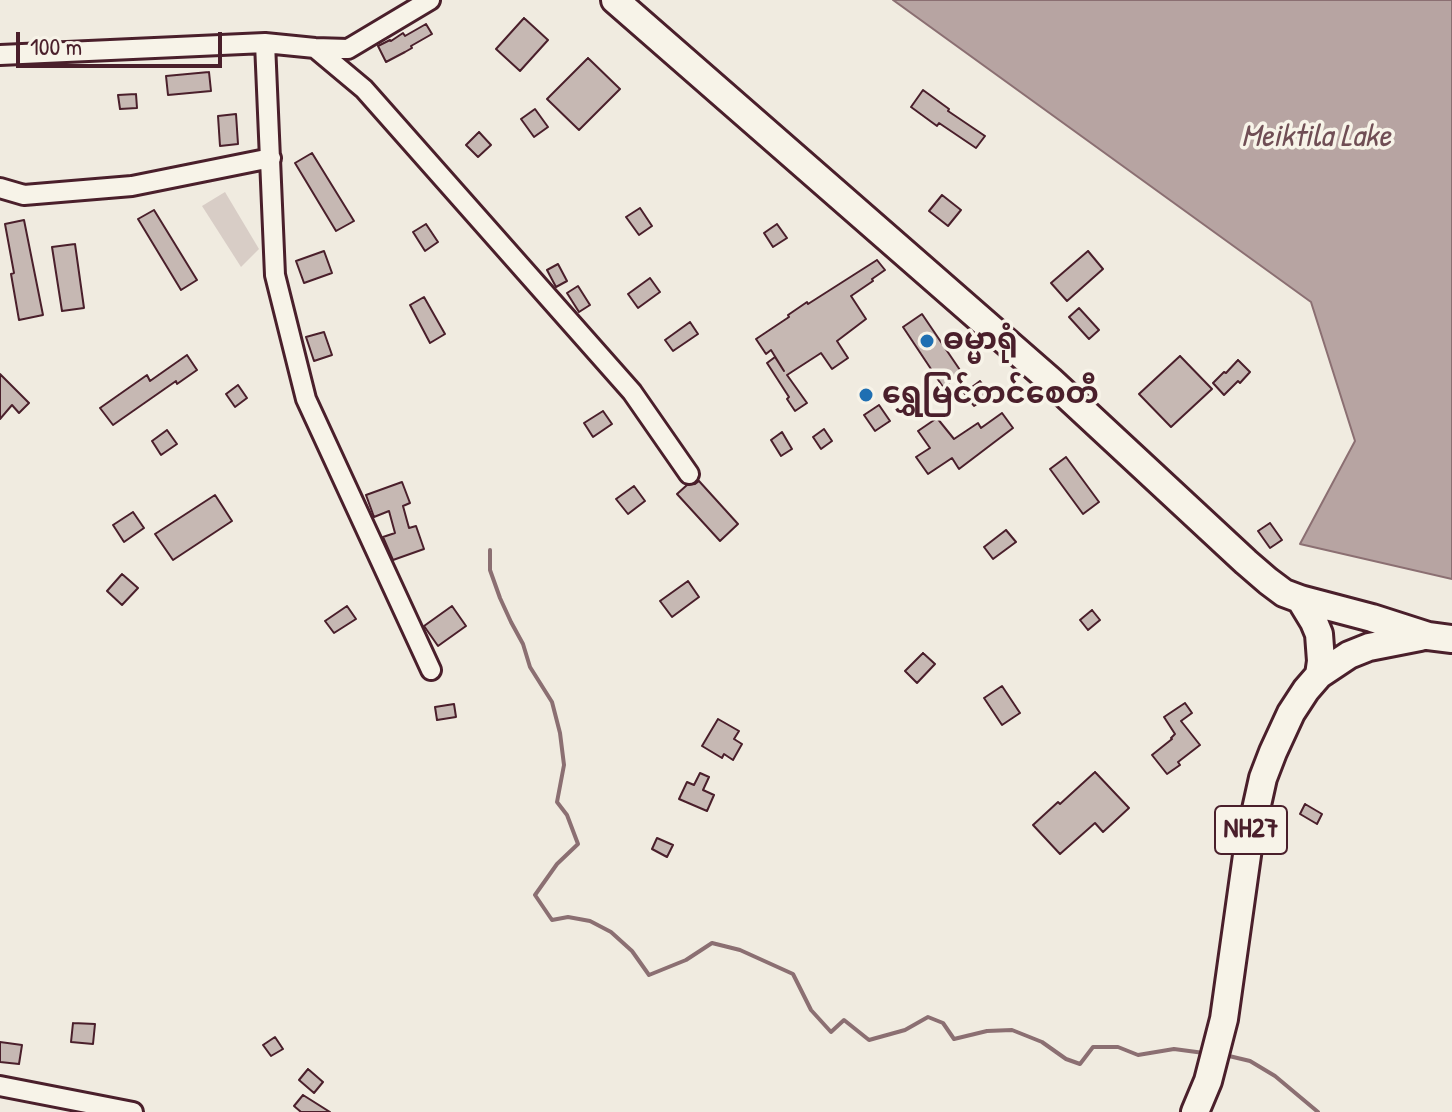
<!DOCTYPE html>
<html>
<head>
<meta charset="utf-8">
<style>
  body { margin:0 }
  #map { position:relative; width:1452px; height:1112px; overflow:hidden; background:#f0ebe0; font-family:"Patrick Hand",sans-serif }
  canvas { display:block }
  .scale { position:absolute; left:16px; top:32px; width:206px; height:36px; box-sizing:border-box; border:4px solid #4a1f2b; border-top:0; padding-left:10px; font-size:24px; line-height:28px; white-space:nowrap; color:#4a1f2b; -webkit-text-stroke:6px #f7f3e8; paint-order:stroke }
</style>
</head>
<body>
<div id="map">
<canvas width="1452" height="1112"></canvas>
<div class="scale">100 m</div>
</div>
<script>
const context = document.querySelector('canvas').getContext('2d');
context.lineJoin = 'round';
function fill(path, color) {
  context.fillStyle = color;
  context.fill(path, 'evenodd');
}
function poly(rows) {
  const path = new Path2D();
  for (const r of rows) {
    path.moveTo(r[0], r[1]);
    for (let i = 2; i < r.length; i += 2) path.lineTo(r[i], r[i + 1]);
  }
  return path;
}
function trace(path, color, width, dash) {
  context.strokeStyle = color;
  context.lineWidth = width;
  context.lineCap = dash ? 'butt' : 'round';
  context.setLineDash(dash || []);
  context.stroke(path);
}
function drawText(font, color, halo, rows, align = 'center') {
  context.font = font + ' "Patrick Hand","Noto Sans Myanmar",sans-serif';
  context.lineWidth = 7;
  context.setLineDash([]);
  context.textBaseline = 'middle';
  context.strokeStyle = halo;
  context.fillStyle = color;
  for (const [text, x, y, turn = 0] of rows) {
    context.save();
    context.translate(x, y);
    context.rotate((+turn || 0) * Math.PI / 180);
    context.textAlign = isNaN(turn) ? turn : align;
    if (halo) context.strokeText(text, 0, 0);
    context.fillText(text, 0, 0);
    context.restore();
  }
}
fill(poly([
  [225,192,259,249,241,267,202,206]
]), '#d8cdc6');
const water = poly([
  [893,0,1452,0,1452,579,1300,544,1355,441,1311,302,893,0]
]);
fill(water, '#b7a4a2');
trace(water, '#8b6f72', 2);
trace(poly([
  [490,550,490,570,500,598,511,622,523,644,530,667,552,702,560,733,564,765,557,802,567,815,578,844,557,864,535,895,552,920,568,917,590,921,611,932,632,951,649,975,686,960,712,943,740,950,793,974,811,1010,831,1032,844,1020,869,1040,905,1030,928,1017,943,1023,954,1039,987,1031,1012,1030,1042,1042,1066,1059,1080,1064,1093,1047,1118,1047,1138,1055,1174,1049,1204,1053],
  [1229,1056,1250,1061,1275,1076,1318,1112]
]), '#8b6f72', 4);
const building = poly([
  [524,18,548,40,520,71,496,49,524,18],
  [426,24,432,34,411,46,412,48,405,52,386,62,378,46,390,40,391,41,403,33,405,36,426,24],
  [588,58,620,89,579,130,547,99,588,58],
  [209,72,211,91,168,95,166,76,209,72],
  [923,90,949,109,948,111,985,136,976,148,939,123,937,126,911,107,923,90],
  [136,94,137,108,120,109,118,95,136,94],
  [535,109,548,127,534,137,521,119,535,109],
  [236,114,238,144,220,146,218,116,236,114],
  [479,132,491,145,478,157,466,145,479,132],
  [312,153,354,221,336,231,295,163,312,153],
  [942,195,961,210,948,226,929,211,942,195],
  [640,208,652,226,639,235,626,217,640,208],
  [154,210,197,280,181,290,138,219,154,210],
  [24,220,43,315,19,320,11,274,14,273,5,224,24,220],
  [426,224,438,242,425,251,413,232,426,224],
  [777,224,787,238,773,247,764,233,777,224],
  [75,244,84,308,62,311,52,247,75,244],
  [324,251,332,273,304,283,296,261,324,251],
  [1088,251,1103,269,1067,301,1051,283,1088,251],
  [877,260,885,270,872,279,873,281,851,296,866,319,837,341,848,358,832,369,821,353,787,375,807,403,795,411,787,399,789,397,767,363,775,357,784,371,771,350,766,354,756,339,789,317,788,315,807,302,808,304,877,260],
  [558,264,567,281,556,287,547,270,558,264],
  [650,278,660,292,638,308,628,294,650,278],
  [578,286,590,305,579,312,567,293,578,286],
  [424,297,445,334,430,343,410,305,424,297],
  [1079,308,1099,330,1089,339,1069,317,1079,308],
  [922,314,962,373,943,387,903,327,922,314],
  [690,322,698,334,673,351,665,340,690,322],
  [324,332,332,355,314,361,306,337,324,332],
  [187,355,197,370,177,384,176,381,113,425,100,408,147,375,150,381,187,355],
  [1180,356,1212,389,1171,427,1139,394,1180,356],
  [1238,360,1250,372,1240,383,1238,381,1224,395,1213,383,1224,372,1226,373,1238,360],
  [0,374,29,403,19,413,12,405,0,419,0,374],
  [980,381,990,395,974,406,964,393,980,381],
  [238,385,247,398,235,407,226,394,238,385],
  [879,405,890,421,875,431,864,415,879,405],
  [603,411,612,424,593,437,584,423,603,411],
  [1002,413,1013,428,959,469,952,458,928,474,916,457,930,448,918,431,937,418,954,439,978,423,981,428,1002,413],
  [824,429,832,441,821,449,813,437,824,429],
  [167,430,177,444,161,455,152,441,167,430],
  [782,432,792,449,781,456,771,440,782,432],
  [1066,457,1099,502,1083,514,1050,469,1066,457],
  [699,481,738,524,720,541,677,494,687,485,695,484,699,481],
  [402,482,410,503,403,506,409,528,416,526,424,549,393,560,383,537,395,533,389,511,374,517,366,495,402,482],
  [634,486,645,501,628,514,616,499,634,486],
  [215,495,232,521,173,560,155,534,215,495],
  [133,512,144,528,124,542,113,525,133,512],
  [1270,523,1282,540,1270,548,1258,531,1270,523],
  [1006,530,1016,542,993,559,984,547,1006,530],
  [122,574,138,588,122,605,107,591,122,574],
  [688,581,699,597,672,617,660,601,688,581],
  [347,606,356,619,334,633,325,621,347,606],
  [452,606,466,626,438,646,424,626,452,606],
  [1092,610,1100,620,1088,630,1080,620,1092,610],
  [923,653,935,664,917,683,905,671,923,653],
  [1002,686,1020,713,1002,725,984,698,1002,686],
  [1185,703,1192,713,1181,721,1200,745,1178,762,1180,765,1167,774,1152,755,1172,739,1171,738,1175,734,1164,717,1185,703],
  [454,704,456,717,437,720,435,707,454,704],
  [718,719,739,731,734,739,742,744,733,760,724,754,722,758,702,746,718,719],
  [1095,772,1129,808,1103,832,1095,823,1060,854,1033,825,1058,802,1060,804,1095,772],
  [700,773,709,777,703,790,714,795,707,811,679,799,687,782,694,785,700,773],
  [1305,804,1322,814,1317,824,1300,814,1305,804],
  [657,838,673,845,667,857,652,849,657,838],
  [73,1023,95,1024,93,1044,71,1042,73,1023],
  [275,1037,283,1049,271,1056,263,1045,275,1037],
  [0,1042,22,1045,19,1064,0,1062,0,1042],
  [308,1069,323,1082,314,1093,299,1080,308,1069],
  [303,1095,330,1112,301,1112,294,1106,303,1095]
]);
fill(building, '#c6b8b3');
trace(building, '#4a1f2b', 2);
const minor = poly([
  [265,43,275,275,306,399,431,670],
  [315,48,364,89,632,392,689,474],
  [0,55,265,43,315,48,348,49,430,0],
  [0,188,24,195,132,186,271,158],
  [0,1086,133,1112]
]);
const highway = poly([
  [615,0,1050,380,1246,562,1268,581,1284,593,1300,599,1372,618,1428,636,1452,639],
  [1300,599,1314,622,1319,634,1321,661,1319,675],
  [1195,1112,1208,1081,1224,1019,1249,841,1263,778,1273,752,1291,713,1306,690,1319,675,1349,655,1369,647,1420,637]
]);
trace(minor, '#4a1f2b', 24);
trace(highway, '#4a1f2b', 32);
trace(minor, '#f7f3e8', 18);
trace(highway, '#f7f3e8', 26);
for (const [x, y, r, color] of [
  [927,341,8,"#1f6fb2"],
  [866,395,8,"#1f6fb2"]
]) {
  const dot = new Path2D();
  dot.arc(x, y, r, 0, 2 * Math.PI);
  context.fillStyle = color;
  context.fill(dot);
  trace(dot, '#f7f3e8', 3);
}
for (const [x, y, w] of [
  [1251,830,72]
]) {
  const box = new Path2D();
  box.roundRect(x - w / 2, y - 24, w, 48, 6);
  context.fillStyle = '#f7f3e8';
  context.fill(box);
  trace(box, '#4a1f2b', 2);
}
drawText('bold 28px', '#4a1f2b', null, [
  ["NH27",1251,830]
]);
drawText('bold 30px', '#4a1f2b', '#f7f3e8', [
  ["ဓမ္မာရုံ",943,341],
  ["ရွှေမြင်တင်စေတီ",882,395]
], 'left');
drawText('italic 32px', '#704e55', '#f7f3e8', [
  ["Meiktila Lake",1316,137]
]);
</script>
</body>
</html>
